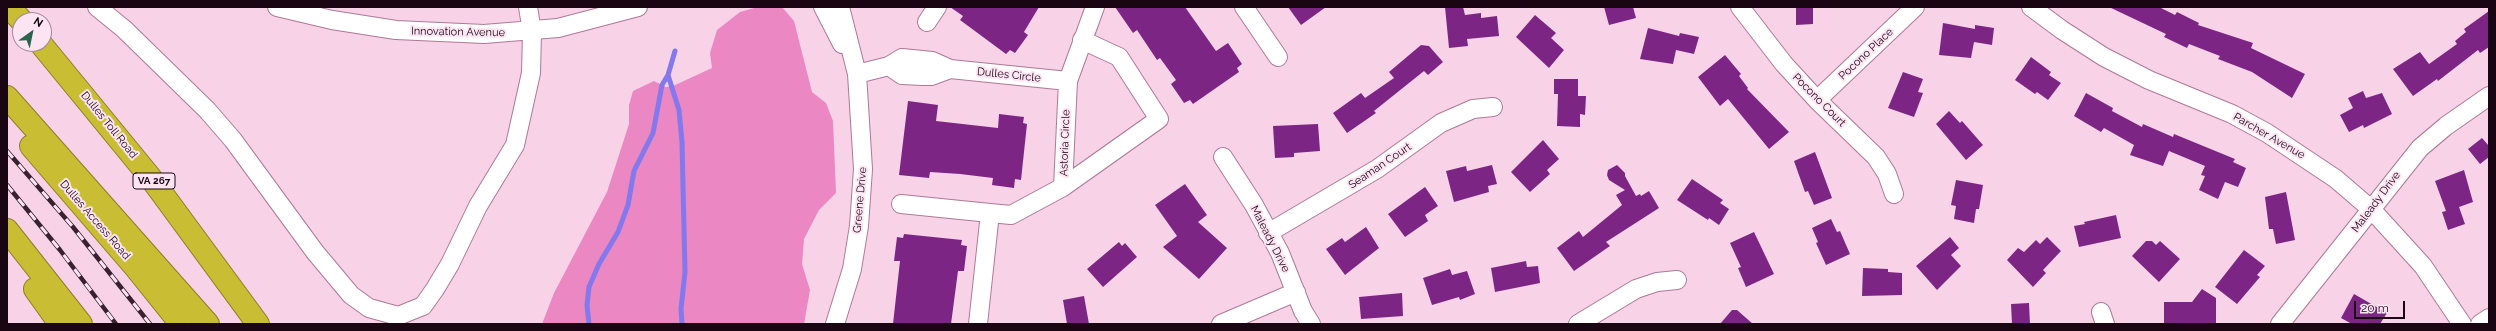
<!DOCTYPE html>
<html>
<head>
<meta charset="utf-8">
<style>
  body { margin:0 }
  #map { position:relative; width:2496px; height:331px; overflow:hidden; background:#f8d3e7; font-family:Raleway,sans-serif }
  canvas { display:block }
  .frame { position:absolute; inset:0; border:8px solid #190612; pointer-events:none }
  .north { position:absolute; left:12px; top:12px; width:40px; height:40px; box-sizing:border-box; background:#fde4f2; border:1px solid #a28b98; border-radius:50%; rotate:33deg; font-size:11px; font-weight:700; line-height:16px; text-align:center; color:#190612 }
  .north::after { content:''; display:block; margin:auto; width:14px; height:18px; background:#2a644d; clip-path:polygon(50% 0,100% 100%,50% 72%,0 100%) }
  .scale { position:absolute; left:2354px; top:301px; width:51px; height:18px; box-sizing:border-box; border:2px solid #190612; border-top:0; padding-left:5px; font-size:12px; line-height:14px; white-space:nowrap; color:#190612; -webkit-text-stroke:3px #fde4f2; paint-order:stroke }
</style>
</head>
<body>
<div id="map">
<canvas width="2496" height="331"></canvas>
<div class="frame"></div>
<div class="north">N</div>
<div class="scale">20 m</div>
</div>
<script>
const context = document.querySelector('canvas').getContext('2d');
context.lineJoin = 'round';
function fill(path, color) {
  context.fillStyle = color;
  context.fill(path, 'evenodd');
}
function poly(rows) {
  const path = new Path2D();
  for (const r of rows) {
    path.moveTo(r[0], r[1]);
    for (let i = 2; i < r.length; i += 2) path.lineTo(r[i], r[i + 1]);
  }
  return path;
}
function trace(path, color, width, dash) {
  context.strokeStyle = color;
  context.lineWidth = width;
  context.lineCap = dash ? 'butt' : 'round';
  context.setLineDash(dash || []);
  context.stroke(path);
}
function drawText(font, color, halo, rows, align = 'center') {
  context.font = font + ' Raleway,sans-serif';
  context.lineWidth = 4;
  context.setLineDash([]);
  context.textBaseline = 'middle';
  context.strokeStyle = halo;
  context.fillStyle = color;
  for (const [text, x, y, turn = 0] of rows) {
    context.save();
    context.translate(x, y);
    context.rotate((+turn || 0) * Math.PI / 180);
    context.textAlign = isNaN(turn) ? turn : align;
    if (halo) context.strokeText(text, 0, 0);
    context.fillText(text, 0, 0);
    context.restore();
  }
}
fill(poly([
  [758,7,782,7,794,21,812,92,826,103,833,121,836,193,819,210,804,239,802,264,810,290,804,324,542,324,554,293,607,192,629,124,629,105,633,91,654,81,666,87,673,86,712,68,710,53,717,30,740,12]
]), '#eb87c2');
trace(poly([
  [668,75,679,110,682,142,685,272,681,309,682,324],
  [589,324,587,305,589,287,599,264,618,232,628,205,634,171,653,133,662,85,668,75,675,51]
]), '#8379ec', 5);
fill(poly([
  [950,7,1039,7,1024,32,1028,35,1015,53,1010,50,1006,54,960,20,963,16],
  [1115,7,1185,7,1216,51,1228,43,1242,64,1237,68,1239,72,1193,104,1190,100,1184,103,1171,84,1176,80,1160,58,1157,60,1137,30,1133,33],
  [1288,7,1326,7,1301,25],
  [1445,7,1463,7,1465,15,1481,13,1481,18,1497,16,1499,36,1467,39,1468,46,1449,48],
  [1604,7,1633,7,1636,18,1609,25],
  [1796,7,1813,7,1813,24,1796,25],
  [2109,7,2159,7,2175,15,2177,12,2199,23,2198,25,2253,43,2251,48,2305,74,2292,98,2252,72,2218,59,2220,56,2189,44,2187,48,2164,37,2166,34],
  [2489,11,2489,47,2480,53,2478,50,2438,81,2437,79,2413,96,2393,69,2420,52,2429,64,2457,44,2455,41,2466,32,2464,29],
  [1535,15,1556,33,1551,38,1564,50,1549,68,1516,37],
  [1943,23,1975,29,1975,25,1994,28,1992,45,1974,42,1971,58,1939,55],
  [1648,28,1679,36,1680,33,1699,37,1694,54,1676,50,1673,64,1640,59],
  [1421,45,1429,46,1443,62,1428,75,1424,71,1374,111,1376,113,1347,133,1333,113,1361,93,1365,98,1394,78,1389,72],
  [1725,55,1741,74,1739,76,1748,88,1747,89,1789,132,1769,149,1728,99,1720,106,1698,77],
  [2031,57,2051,72,2049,75,2061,83,2048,100,2037,92,2035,94,2015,80],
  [1903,72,1923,79,1918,92,1923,93,1914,117,1888,108],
  [1554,79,1578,79,1578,96,1586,96,1585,115,1580,114,1580,127,1557,126,1558,94,1554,94],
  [2363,91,2366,98,2382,93,2392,114,2364,128,2363,125,2349,132,2340,115,2353,108,2348,98],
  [2086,93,2113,108,2112,111,2142,127,2143,124,2173,137,2174,134,2235,159,2233,162,2246,168,2238,187,2225,182,2218,199,2199,190,2205,176,2201,175,2205,166,2169,151,2163,166,2130,155,2134,145,2104,128,2101,132,2074,116],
  [908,101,938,105,936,121,998,128,999,114,1024,117,1023,123,1027,124,1021,180,1015,179,1014,188,992,185,993,178,960,174,930,172,929,178,899,175],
  [1949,111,1960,123,1962,121,1983,145,1966,160,1936,124],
  [1318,124,1320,151,1294,153,1294,157,1275,158,1273,126],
  [2482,138,2489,146,2489,157,2480,164,2468,149],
  [1543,140,1559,159,1547,170,1550,174,1530,192,1511,172],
  [1815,152,1832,198,1814,205,1808,191,1805,192,1794,161],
  [1492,165,1497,184,1488,186,1489,192,1454,202,1446,171,1466,166,1467,171],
  [1617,165,1625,173,1625,176,1636,196,1640,194,1641,196,1649,191,1659,208,1606,242,1610,246,1574,271,1557,248,1579,231,1583,237,1622,205,1616,195,1625,190,1609,180,1607,175,1608,170],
  [2464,170,2473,202,2459,207,2465,224,2448,230,2442,212,2446,211,2435,181],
  [1692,179,1723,200,1720,203,1729,209,1719,225,1709,218,1708,220,1677,200],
  [1956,180,1983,185,1979,209,1976,209,1974,223,1954,219,1956,206,1951,205],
  [1185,184,1207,215,1198,222,1227,248,1199,279,1163,247,1177,236,1155,205],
  [1425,187,1438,206,1425,215,1428,221,1405,237,1388,214],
  [2286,192,2295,240,2276,244,2273,229,2269,229,2265,197],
  [2116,215,2121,238,2079,247,2074,226,2085,224,2084,222],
  [1831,219,1837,232,1840,231,1850,254,1826,265,1816,243,1818,242,1812,228],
  [1366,227,1379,248,1345,275,1326,249,1342,238,1345,242],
  [1754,232,1774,274,1746,287,1738,268,1741,267,1730,243],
  [904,234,962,240,961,245,967,246,964,271,958,271,951,324,893,324,900,261,894,261,897,237,903,238],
  [1950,237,1959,248,1951,255,1961,266,1937,290,1916,266],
  [2047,237,2061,251,2043,270,2046,273,2033,287,2007,260,2018,248,2024,252,2036,240,2040,244],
  [2146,241,2152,241,2156,245,2160,241,2180,259,2159,282,2132,256],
  [1119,242,1122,246,1125,243,1137,257,1103,287,1087,269],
  [2244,250,2265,266,2257,275,2260,277,2237,304,2215,287],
  [1526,261,1527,267,1538,266,1540,283,1495,292,1491,268],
  [1863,268,1888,269,1888,272,1902,273,1902,295,1862,296],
  [1450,269,1452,275,1467,271,1475,294,1460,300,1459,297,1432,305,1423,278],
  [2202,289,2216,298,2216,324,2164,324,2164,302,2192,302],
  [1402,293,1403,316,1361,319,1359,297],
  [2354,294,2387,313,2380,324,2352,324,2341,318],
  [1084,296,1089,324,1067,324,1063,300],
  [2029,303,2030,324,2012,324,2011,304],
  [1732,310,1737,310,1753,324,1720,324]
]), '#7d2584');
const minor = poly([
  [97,7,124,29,207,110,233,140,315,252,351,295,369,308,398,316,423,306,435,289,450,264,478,206,515,145,531,73,532,32,528,7],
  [277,7,332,20,396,30,484,34,558,28,638,7],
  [823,7,842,44],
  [1244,7,1278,57],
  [1740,7,1784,64,1817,100,1876,157,1887,174,1894,194],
  [2031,7,2062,30,2104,57,2149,80,2232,114,2267,133,2336,179,2372,210,2423,266,2462,324],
  [927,22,937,7],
  [889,66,902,75,923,76,931,76,950,69],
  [857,74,889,66,902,58,932,61,950,69,1068,81],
  [1817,100,1915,7],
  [1223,157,1254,205,1280,253,1303,311,1311,324],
  [1063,187,1159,119,1119,57,1082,40],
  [901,204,990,213],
  [1268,233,1377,169,1441,123,1473,109,1493,107],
  [2101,312,2105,324],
  [835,324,852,269,859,226,863,169,857,74,840,7],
  [978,324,990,213,1011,215,1063,187,1068,81,1095,7],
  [1221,324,1296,292],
  [1578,324,1636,289,1657,282,1677,280],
  [2280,324,2420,148,2446,126,2489,96],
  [2480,324,2489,318]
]);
const highway = poly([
  [9,7,21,20],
  [41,44,150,177,258,324],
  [7,97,208,324],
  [31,146,136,268,181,324],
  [7,230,81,324],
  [35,289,60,324]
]);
trace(minor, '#af7897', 20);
trace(highway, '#8b7e27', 24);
trace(minor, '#fff', 18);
trace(highway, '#c9be33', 22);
const rail = poly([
  [7,151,73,227,150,324],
  [7,185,60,250,116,324]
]);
trace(rail, '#38222f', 4.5);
trace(rail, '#fde4f2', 3, [9]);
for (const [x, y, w] of [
  [154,181,42]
]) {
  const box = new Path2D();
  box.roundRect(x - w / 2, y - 8, w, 16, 3);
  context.fillStyle = '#fde4f2';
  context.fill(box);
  trace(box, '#190612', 1);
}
drawText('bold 10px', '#190612', null, [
  ["VA 267",154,181]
]);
drawText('11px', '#190612', '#fde4f2', [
  ["Innovation Avenue",458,32,1],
  ["Pocono Place",1866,54,-43],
  ["Dulles Circle",1009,75,6],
  ["Pocono Court",1819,100,45],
  ["Dulles Toll Road",109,125,51],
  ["Parcher Avenue",2269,136,30],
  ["Astoria Circle",1065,143,-88],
  ["Seaman Court",1380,166,-34],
  ["Greene Drive",860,200,-85],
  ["Maleady Drive",2376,202,-53],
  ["Dulles Access Road",95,220,49],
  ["Maleady Drive",1270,239,63]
]);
</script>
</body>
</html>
